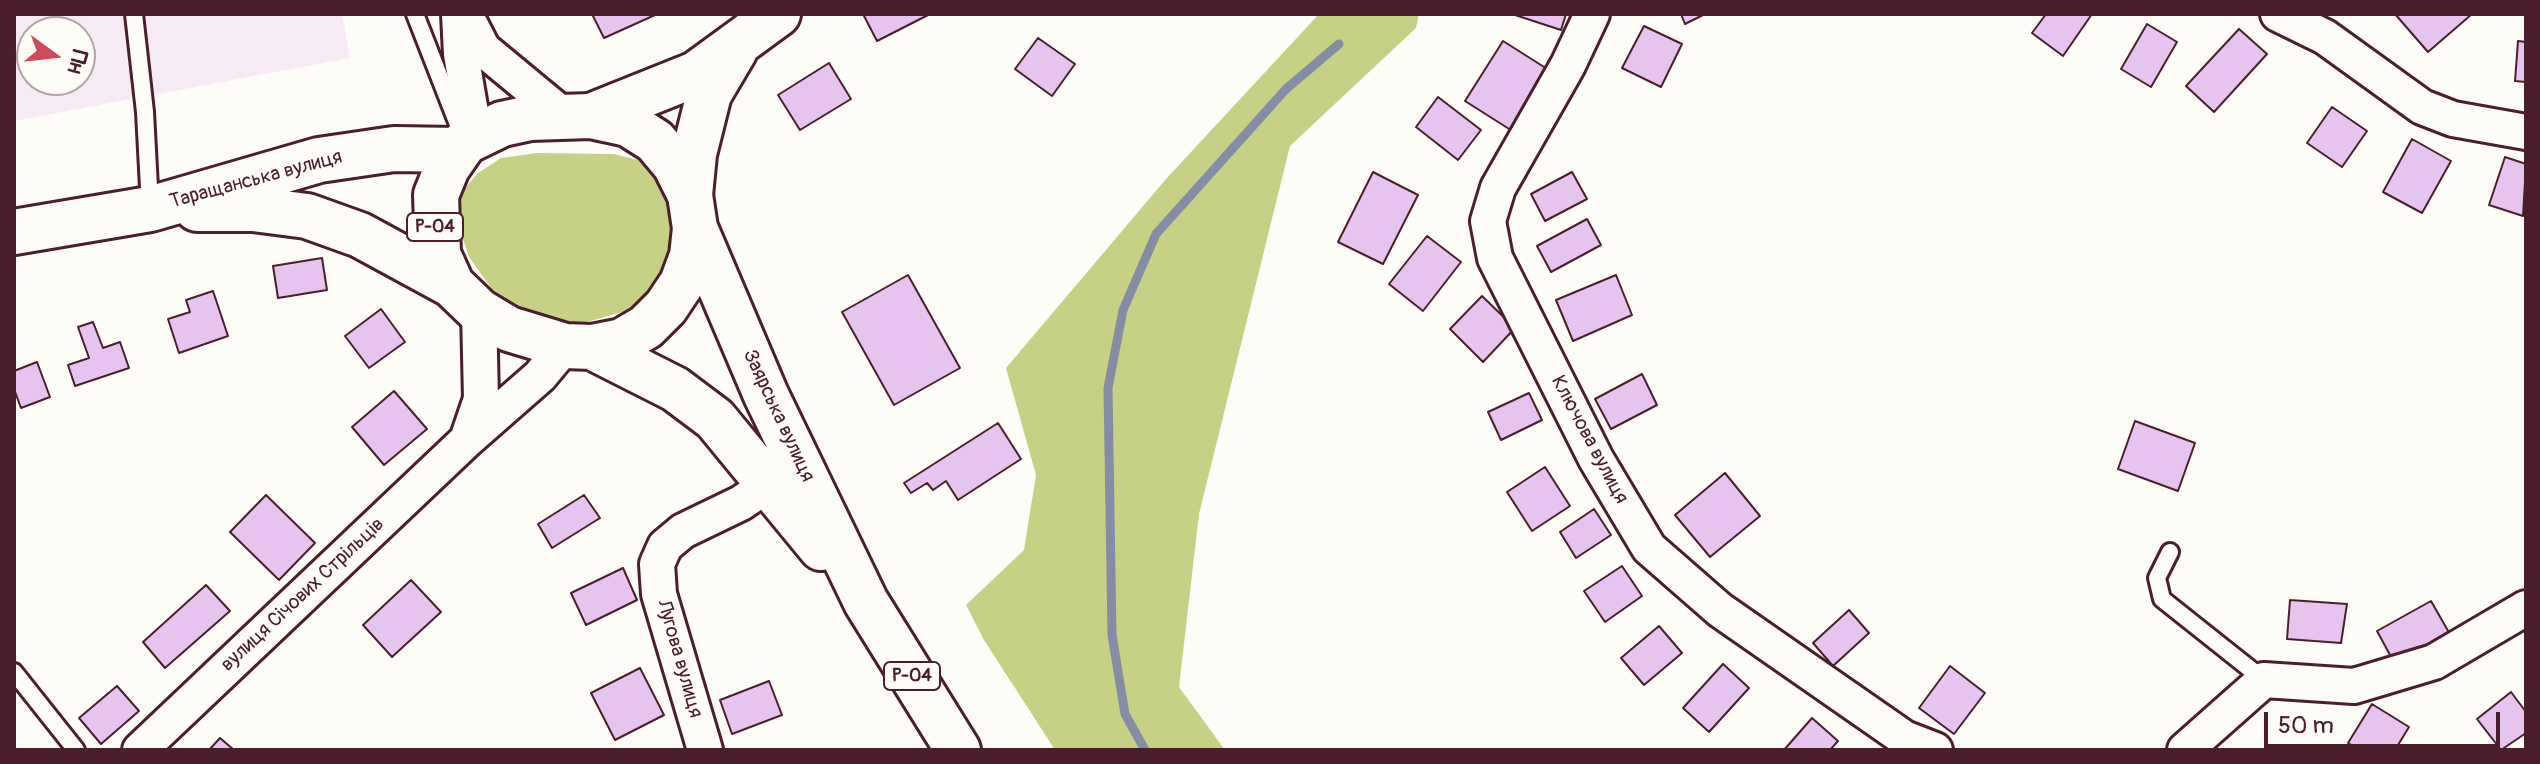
<!DOCTYPE html>
<html>
<head>
<meta charset="utf-8">
<style>
  body { margin:0 }
  #map { position:relative; width:2540px; height:764px; overflow:hidden; background:#fdfcf7; font-family:Pangolin,sans-serif }
  canvas { display:block }
  .frame { position:absolute; inset:0; border:16px solid #4a1f2b; pointer-events:none }
  .north { position:absolute; left:16px; top:16px; width:80px; height:80px; box-sizing:border-box; background:#fdfcf7; border:2px solid #b5a4a5; border-radius:50%; rotate:105deg; font-size:22px; font-weight:700; line-height:32px; text-align:center; color:#4a1f2b }
  .north::after { content:''; display:block; margin:auto; width:28px; height:36px; background:#d1495b; clip-path:polygon(50% 0,100% 100%,50% 72%,0 100%) }
  .scale { position:absolute; left:2264px; top:712px; width:236px; height:36px; box-sizing:border-box; border:4px solid #4a1f2b; border-top:0; padding-left:10px; font-size:24px; line-height:28px; white-space:nowrap; color:#4a1f2b; -webkit-text-stroke:6px #fdfcf7; paint-order:stroke }
</style>
</head>
<body>
<div id="map">
<canvas width="2540" height="764"></canvas>
<div class="frame"></div>
<div class="north">Пн</div>
<div class="scale">50 m</div>
</div>
<script>
const context = document.querySelector('canvas').getContext('2d');
context.lineJoin = 'round';
function fill(path, color) {
  context.fillStyle = color;
  context.fill(path, 'evenodd');
}
function poly(rows) {
  const path = new Path2D();
  for (const r of rows) {
    path.moveTo(r[0], r[1]);
    for (let i = 2; i < r.length; i += 2) path.lineTo(r[i], r[i + 1]);
  }
  return path;
}
function trace(path, color, width, dash) {
  context.strokeStyle = color;
  context.lineWidth = width;
  context.lineCap = dash ? 'butt' : 'round';
  context.setLineDash(dash || []);
  context.stroke(path);
}
function drawText(font, color, halo, rows, align = 'center') {
  context.font = font + ' Pangolin,sans-serif';
  context.lineWidth = 6;
  context.setLineDash([]);
  context.textBaseline = 'middle';
  context.strokeStyle = halo;
  context.fillStyle = color;
  for (const [text, x, y, turn = 0] of rows) {
    context.save();
    context.translate(x, y);
    context.rotate((+turn || 0) * Math.PI / 180);
    context.textAlign = isNaN(turn) ? turn : align;
    if (halo) context.strokeText(text, 0, 0);
    context.fillText(text, 0, 0);
    context.restore();
  }
}
fill(poly([
  [14,14,342,14,350,58,14,121],
  [32,32,80,32,80,80,32,80]
]), '#f6ebf5');
fill(poly([
  [1319,14,1419,14,1416,28,1290,146,1199,514,1179,687,1225,750,1055,750,984,640,966,605,1024,550,1036,475,1006,368,1166,179],
  [537,153,614,154,638,160,657,173,678,227,658,289,626,311,580,324,532,314,492,289,469,257,458,224,459,195,478,173,501,158]
]), '#c6d185');
trace(poly([
  [1145,750,1125,714,1112,635,1108,388,1123,310,1156,234,1286,89,1339,44]
]), '#858da5', 9);
const building = poly([
  [592,14,655,14,655,15,604,38,592,14],
  [863,14,930,14,877,41,863,14],
  [1512,14,1566,14,1561,30,1512,14],
  [1681,14,1705,14,1685,24,1681,14],
  [2046,14,2092,14,2063,56,2032,33,2046,14],
  [2395,14,2472,14,2428,52,2395,14],
  [2147,24,2177,42,2151,87,2121,69,2147,24],
  [1644,26,1682,44,1661,87,1622,68,1644,26],
  [2239,29,2267,54,2214,112,2186,86,2239,29],
  [1038,38,1075,64,1052,96,1015,69,1038,38],
  [1503,41,1552,72,1517,134,1465,101,1503,41],
  [2518,41,2526,42,2526,82,2515,81,2518,41],
  [829,63,851,99,800,130,778,95,829,63],
  [1438,97,1481,130,1458,160,1416,127,1438,97],
  [2332,107,2367,131,2342,167,2307,143,2332,107],
  [2412,139,2451,161,2422,213,2383,192,2412,139],
  [2505,157,2526,164,2523,216,2489,205,2505,157],
  [1373,172,1418,195,1383,264,1338,242,1373,172],
  [1572,172,1587,199,1545,221,1531,194,1572,172],
  [1587,219,1601,245,1551,272,1537,246,1587,219],
  [1427,236,1461,262,1423,311,1389,284,1427,236],
  [322,258,327,290,278,298,273,266,322,258],
  [908,275,960,368,894,405,842,312,908,275],
  [1616,275,1632,315,1573,341,1556,300,1616,275],
  [213,291,228,336,179,353,168,319,190,312,186,300,213,291],
  [1482,296,1515,328,1483,362,1450,329,1482,296],
  [381,309,405,342,369,368,345,336,381,309],
  [93,322,103,348,120,342,129,368,75,386,68,365,89,358,78,327,93,322],
  [37,362,50,397,21,408,14,389,14,371,37,362],
  [1642,374,1657,405,1611,429,1595,399,1642,374],
  [394,391,427,429,384,465,352,427,394,391],
  [1529,393,1542,420,1501,440,1488,412,1529,393],
  [2135,421,2195,443,2178,491,2118,469,2135,421],
  [998,423,1021,459,958,500,946,481,933,490,927,483,911,493,904,483,998,423],
  [1545,467,1570,506,1532,531,1507,492,1545,467],
  [1725,473,1760,516,1710,557,1675,515,1725,473],
  [266,495,315,543,279,580,230,532,266,495],
  [584,495,600,518,552,548,538,524,584,495],
  [1594,509,1611,535,1576,558,1560,532,1594,509],
  [1622,566,1642,596,1605,622,1584,591,1622,566],
  [623,568,637,600,586,625,571,593,623,568],
  [411,580,441,612,392,657,363,625,411,580],
  [206,585,230,611,165,668,143,642,206,585],
  [2290,600,2347,604,2341,643,2287,639,2290,600],
  [2431,601,2451,636,2396,666,2377,631,2431,601],
  [1849,610,1869,633,1833,666,1813,643,1849,610],
  [1659,626,1682,653,1644,685,1621,658,1659,626],
  [1723,664,1749,688,1709,732,1683,708,1723,664],
  [1950,666,1985,693,1954,734,1919,708,1950,666],
  [640,668,664,715,615,740,591,693,640,668],
  [769,681,782,715,732,734,720,700,769,681],
  [117,686,139,711,101,744,79,718,117,686],
  [2511,692,2526,712,2526,733,2501,750,2477,719,2511,692],
  [2372,704,2409,727,2395,750,2360,750,2348,743,2372,704],
  [1812,718,1838,741,1830,750,1784,750,1812,718],
  [220,738,234,750,209,750,220,738]
]);
fill(building, '#e7c4f0');
trace(building, '#4a1f2b', 2);
const lane = poly([
  [134,14,145,112,150,207],
  [415,14,461,132],
  [2170,552,2157,578,2162,599,2264,680],
  [14,672,76,750]
]);
const street = poly([
  [459,14,461,54,475,136],
  [465,14,483,49,564,116],
  [1592,14,1568,65,1498,188,1488,221,1495,258,1596,459,1649,548,1720,610,1904,738,1935,750],
  [2278,14,2325,37,2422,107,2453,119,2526,132],
  [467,440,481,399,479,311],
  [140,750,467,440,540,376,565,346],
  [705,750,659,594,657,564,665,546,683,531,741,503,769,484],
  [2185,750,2264,680,2354,686,2434,662,2526,608]
]);
const secondary = poly([
  [591,116,696,74,778,14],
  [690,195,694,154,709,94,735,50]
]);
const primary = poly([
  [197,209,253,209,307,216,360,235,452,285],
  [695,228,692,256,682,283,666,307,646,327,622,341,592,347,565,346,509,329,479,311,452,285,438,254,436,195,447,168,465,142,502,124,530,118,591,116,628,124,655,141,675,165,690,195,695,228,766,395,866,602,958,750],
  [14,232,150,209,319,160,394,149,458,150],
  [592,347,675,389,715,419,821,548]
]);
trace(lane, '#4a1f2b', 22);
trace(street, '#4a1f2b', 40);
trace(secondary, '#4a1f2b', 50);
trace(primary, '#4a1f2b', 50);
trace(lane, '#fdfcf7', 16);
trace(street, '#fdfcf7', 34);
trace(secondary, '#fdfcf7', 44);
trace(primary, '#fdfcf7', 44);
for (const [x, y, w] of [
  [435,227,56],
  [912,676,56]
]) {
  const box = new Path2D();
  box.roundRect(x - w / 2, y - 14, w, 28, 6);
  context.fillStyle = '#fdfcf7';
  context.fill(box);
  trace(box, '#4a1f2b', 2);
}
drawText('bold 18px', '#4a1f2b', null, [
  ["Р-04",435,227],
  ["Р-04",912,676]
]);
drawText('20px', '#4a1f2b', '#fdfcf7', [
  ["Таращанська вулиця",256,180,-15],
  ["Заярська вулиця",778,416,65],
  ["Ключова вулиця",1589,440,62],
  ["вулиця Січових Стрільців",303,595,-43],
  ["Лугова вулиця",679,659,74]
]);
</script>
</body>
</html>
